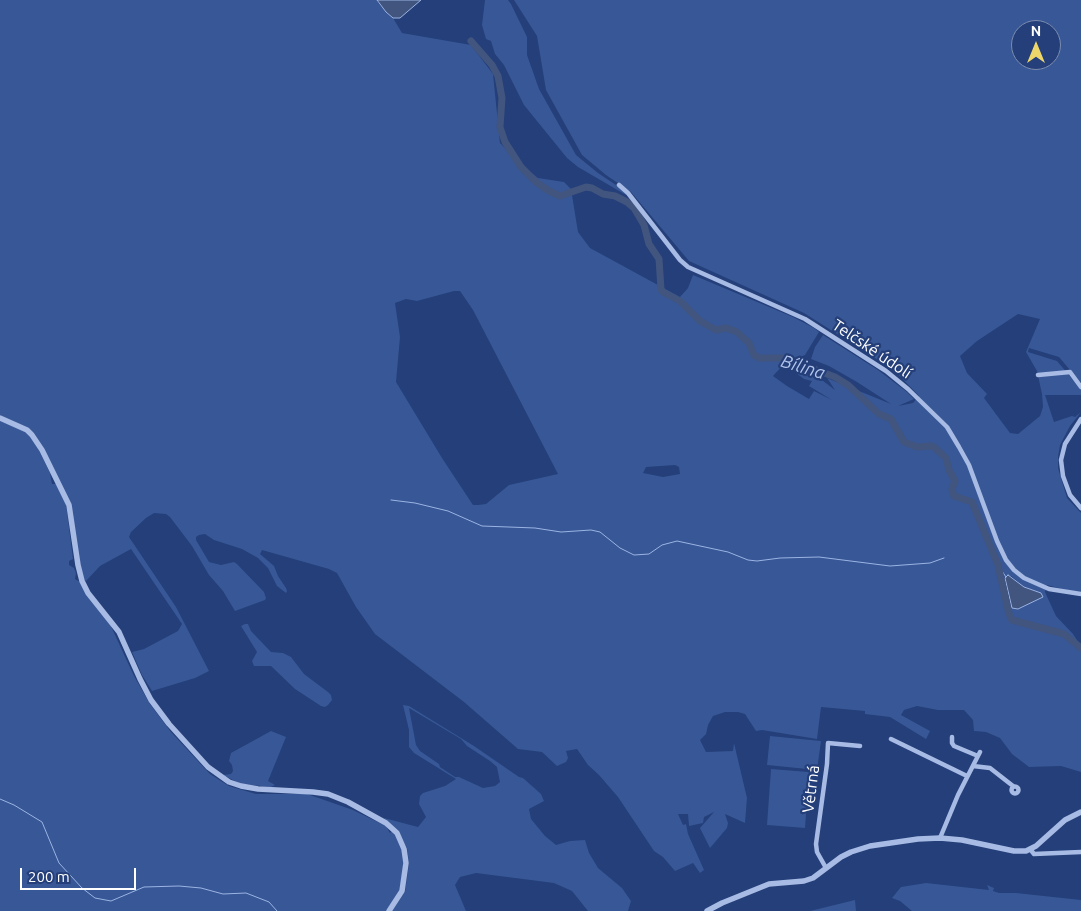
<!DOCTYPE html>
<html>
<head>
<meta charset="utf-8">
<style>
  body { margin:0 }
  #map { position:relative; width:1081px; height:911px; overflow:hidden; background:#243f79; font-family:Ubuntu,sans-serif }
  canvas { display:block }
  .north { position:absolute; left:1011px; top:20px; width:50px; height:50px; box-sizing:border-box; background:#243f79; border:1px solid #7c8caf; border-radius:50%; rotate:0deg; font-size:14px; font-weight:700; line-height:20px; text-align:center; color:#fff }
  .north::after { content:''; display:block; margin:auto; width:18px; height:22px; background:#edd76b; clip-path:polygon(50% 0,100% 100%,50% 72%,0 100%) }
  .scale { position:absolute; left:20px; top:868px; width:116px; height:22px; box-sizing:border-box; border:2px solid #fff; border-top:0; padding-left:6px; font-size:15px; line-height:18px; white-space:nowrap; color:#fff; -webkit-text-stroke:4px #243f79; paint-order:stroke }
</style>
</head>
<body>
<div id="map">
<canvas width="1081" height="911"></canvas>
<div class="north">N</div>
<div class="scale">200 m</div>
</div>
<script>
const context = document.querySelector('canvas').getContext('2d');
context.lineJoin = 'round';
function fill(path, color) {
  context.fillStyle = color;
  context.fill(path, 'evenodd');
}
function poly(rows) {
  const path = new Path2D();
  for (const r of rows) {
    if (r.length === 3) {
      path.moveTo(r[0] + r[2], r[1]);
      path.arc(r[0], r[1], r[2], 0, 2 * Math.PI);
      continue;
    }
    path.moveTo(r[0], r[1]);
    for (let i = 2; i < r.length; i += 2) path.lineTo(r[i], r[i + 1]);
  }
  return path;
}
function trace(path, color, width, dash) {
  context.strokeStyle = color;
  context.lineWidth = width;
  context.lineCap = dash ? 'butt' : 'round';
  context.setLineDash(dash || []);
  context.stroke(path);
}
function drawText(font, color, halo, rows, align = 'center') {
  context.font = font + ' Ubuntu,sans-serif';
  context.lineWidth = 4.5;
  context.setLineDash([]);
  context.textBaseline = 'middle';
  context.strokeStyle = halo;
  context.fillStyle = color;
  for (const [text, x, y, turn = 0] of rows) {
    context.save();
    context.translate(x, y);
    context.rotate((+turn || 0) * Math.PI / 180);
    context.textAlign = isNaN(turn) ? turn : align;
    if (halo) context.strokeText(text, 0, 0);
    context.fillText(text, 0, 0);
    context.restore();
  }
}
fill(poly([
  [0,0,376,0,386,12,393,18,402,33,471,45,493,74,500,143,524,167,538,178,564,182,571,189,578,232,590,248,680,297,688,288,693,275,793,317,814,328,819,332,805,355,784,364,773,376,787,386,809,399,814,391,832,400,809,386,812,381,804,379,796,373,797,365,810,371,835,390,827,378,891,404,857,382,829,366,811,359,815,347,823,335,878,370,907,392,914,399,898,406,913,403,919,396,894,370,804,313,689,261,631,192,606,175,582,155,546,90,537,36,514,0,1081,0,1081,383,1059,357,1029,348,1028,352,1057,361,1081,389,1081,395,1045,395,1054,422,1072,416,1075,417,1081,412,1070,426,1060,445,1058,457,1058,468,1067,498,1081,513,1081,592,1070,591,1047,585,1045,592,1056,616,1073,634,1081,646,1081,772,1061,766,1029,767,1012,754,1000,738,986,732,974,731,973,720,964,710,938,710,917,706,904,710,901,715,930,731,926,739,890,717,865,714,865,711,821,707,817,739,762,730,756,731,745,714,738,712,725,712,713,716,708,725,706,734,700,740,706,752,733,751,734,743,747,798,745,823,725,814,728,823,727,828,710,848,700,828,714,812,704,817,703,823,689,826,688,814,678,814,683,825,686,824,688,834,704,870,700,873,693,863,675,871,663,857,654,851,618,797,599,775,588,765,577,749,566,751,568,758,566,762,557,766,542,752,518,749,464,702,375,634,356,607,337,573,329,569,262,550,260,554,274,566,278,576,286,588,287,591,286,593,277,586,268,568,258,558,242,549,214,540,205,534,199,535,196,537,196,540,209,562,221,565,234,562,237,564,264,592,266,598,265,600,235,611,223,591,209,575,192,546,170,517,166,514,154,513,146,518,131,532,129,537,176,607,209,671,195,678,152,691,142,675,132,652,144,649,178,631,182,624,131,549,100,566,86,581,84,580,80,565,71,505,44,449,34,433,0,415],
  [1021,30,1051,30,1051,60,1021,60],
  [454,291,460,291,473,310,558,474,509,485,486,504,478,505,473,505,442,458,396,382,400,337,395,303,406,299,417,301],
  [1018,314,1040,319,1026,352,1037,371,1042,394,1043,407,1040,416,1018,434,1010,433,984,398,987,394,967,373,960,356,977,341],
  [675,465,679,467,680,474,663,477,643,473,646,467],
  [1011,576,1024,587,1041,593,1043,597,1018,609,1009,602,1005,578],
  [485,0,508,0,511,4,527,37,527,55,539,89,576,155,598,173,628,193,626,195,578,167,567,158,524,105,504,65,495,54,491,41,486,39,482,25],
  [0,421,26,432,35,442,50,473,52,484,56,484,66,504,73,559,69,561,69,565,74,568,76,573,75,579,80,582,109,622,134,676,150,704,171,732,210,774,229,786,256,794,307,794,353,810,386,826,390,833,392,831,396,835,402,849,404,863,400,891,386,911,0,911],
  [245,624,248,624,251,631,271,652,283,653,291,657,304,674,328,692,331,695,332,700,328,705,325,707,321,706,295,689,271,666,254,666,252,661,257,652,241,626],
  [403,705,409,706,474,746,519,777,523,778,541,794,544,801,529,809,531,819,545,836,556,845,570,841,585,840,589,853,598,868,622,888,631,901,628,911,588,911,572,891,554,883,476,873,460,877,455,885,466,911,392,911,405,892,409,863,407,848,384,818,418,827,426,817,419,804,420,796,423,793,445,786,456,779,414,753,409,747,409,730],
  [409,708,461,739,467,746,490,761,497,767,500,782,495,786,483,788,459,777,455,777,440,767,439,764,420,751,416,745],
  [271,731,286,737,268,781,275,785,271,787,241,784,223,775,231,774,233,771,232,765,229,761,231,753],
  [770,736,821,741,817,770,767,765],
  [771,769,809,772,805,828,767,825],
  [926,883,989,890,987,885,994,888,993,891,999,893,1016,893,1081,900,1081,911,912,911,900,901,892,898,901,887],
  [855,900,856,911,810,911]
]), '#385796');
const water = poly([
  [377,0,421,0,400,18,393,18,386,12,377,0],
  [1008,575,1024,587,1041,593,1043,597,1018,609,1012,608,1005,578,1008,575]
]);
fill(water, '#41557f');
trace(water, '#9bb4e4', 1);
trace(poly([
  [391,500,415,503,448,511,482,526,535,528,561,532,591,530,600,532,620,548,634,555,649,554,662,545,677,541,728,552,748,560,757,561,780,558,819,557,890,566,930,563,944,558],
  [998,565,1006,577],
  [1008,610,1011,607],
  [0,799,14,805,42,822,59,863,82,888,95,898,111,901,144,887,179,886,201,888,223,894,246,893,269,902,277,911]
]), '#9bb4e4', 1);
trace(poly([
  [471,41,492,65,498,76,502,98,500,127,505,142,521,167,536,182,549,191,560,196,586,187,592,188,603,194,615,196,627,202,634,208,644,225,649,244,659,259,661,289,663,292,680,301,700,321,716,330,726,328,737,332,749,343,754,355,759,358,785,358,835,377,848,385,879,414,891,419,904,442,917,447,931,446,934,447,946,458,949,470,955,481,952,489,954,496,972,502,998,565,1009,614,1012,620,1064,634,1081,648]
]), '#41557f', 7);
trace(poly([
  [619,185,628,193,680,260,688,267,805,319,886,371,908,389,947,427,959,447,969,465,997,541,1006,560,1014,570,1024,578,1049,589,1081,594],
  [1038,375,1070,372,1081,387],
  [1081,419,1065,444,1061,460,1063,476,1070,495,1081,508],
  [952,737,952,743,954,746,978,756],
  [891,739,967,776],
  [973,766,990,768,1013,786],
  [1015,790,3.5],
  [940,838,958,795,980,752],
  [1030,849,1034,854,1081,852],
  [826,868,817,852,816,844,827,764,828,743,860,746]
]), '#a7bbe4', 4.5);
trace(poly([
  [0,418,27,430,32,435,42,450,69,505,78,565,82,581,88,593,119,632,140,679,151,700,169,724,208,767,229,782,241,786,258,789,313,792,328,794,348,802,386,823,397,833,404,849,406,863,402,891,389,911],
  [707,911,722,903,769,884,804,881,813,878,841,857,851,852,870,846,918,839,940,838,962,840,1014,851,1026,851,1036,846,1065,820,1081,812]
]), '#a7bbe4', 5.5);
drawText('16px', '#fff', '#243f79', [
  ["Telčské údolí",872,349,34],
  ["Větrná",811,789,-83]
]);
drawText('italic 18px', '#b2c5ec', '#243f79', [
  ["Bílina",803,367,17]
]);
</script>
</body>
</html>
